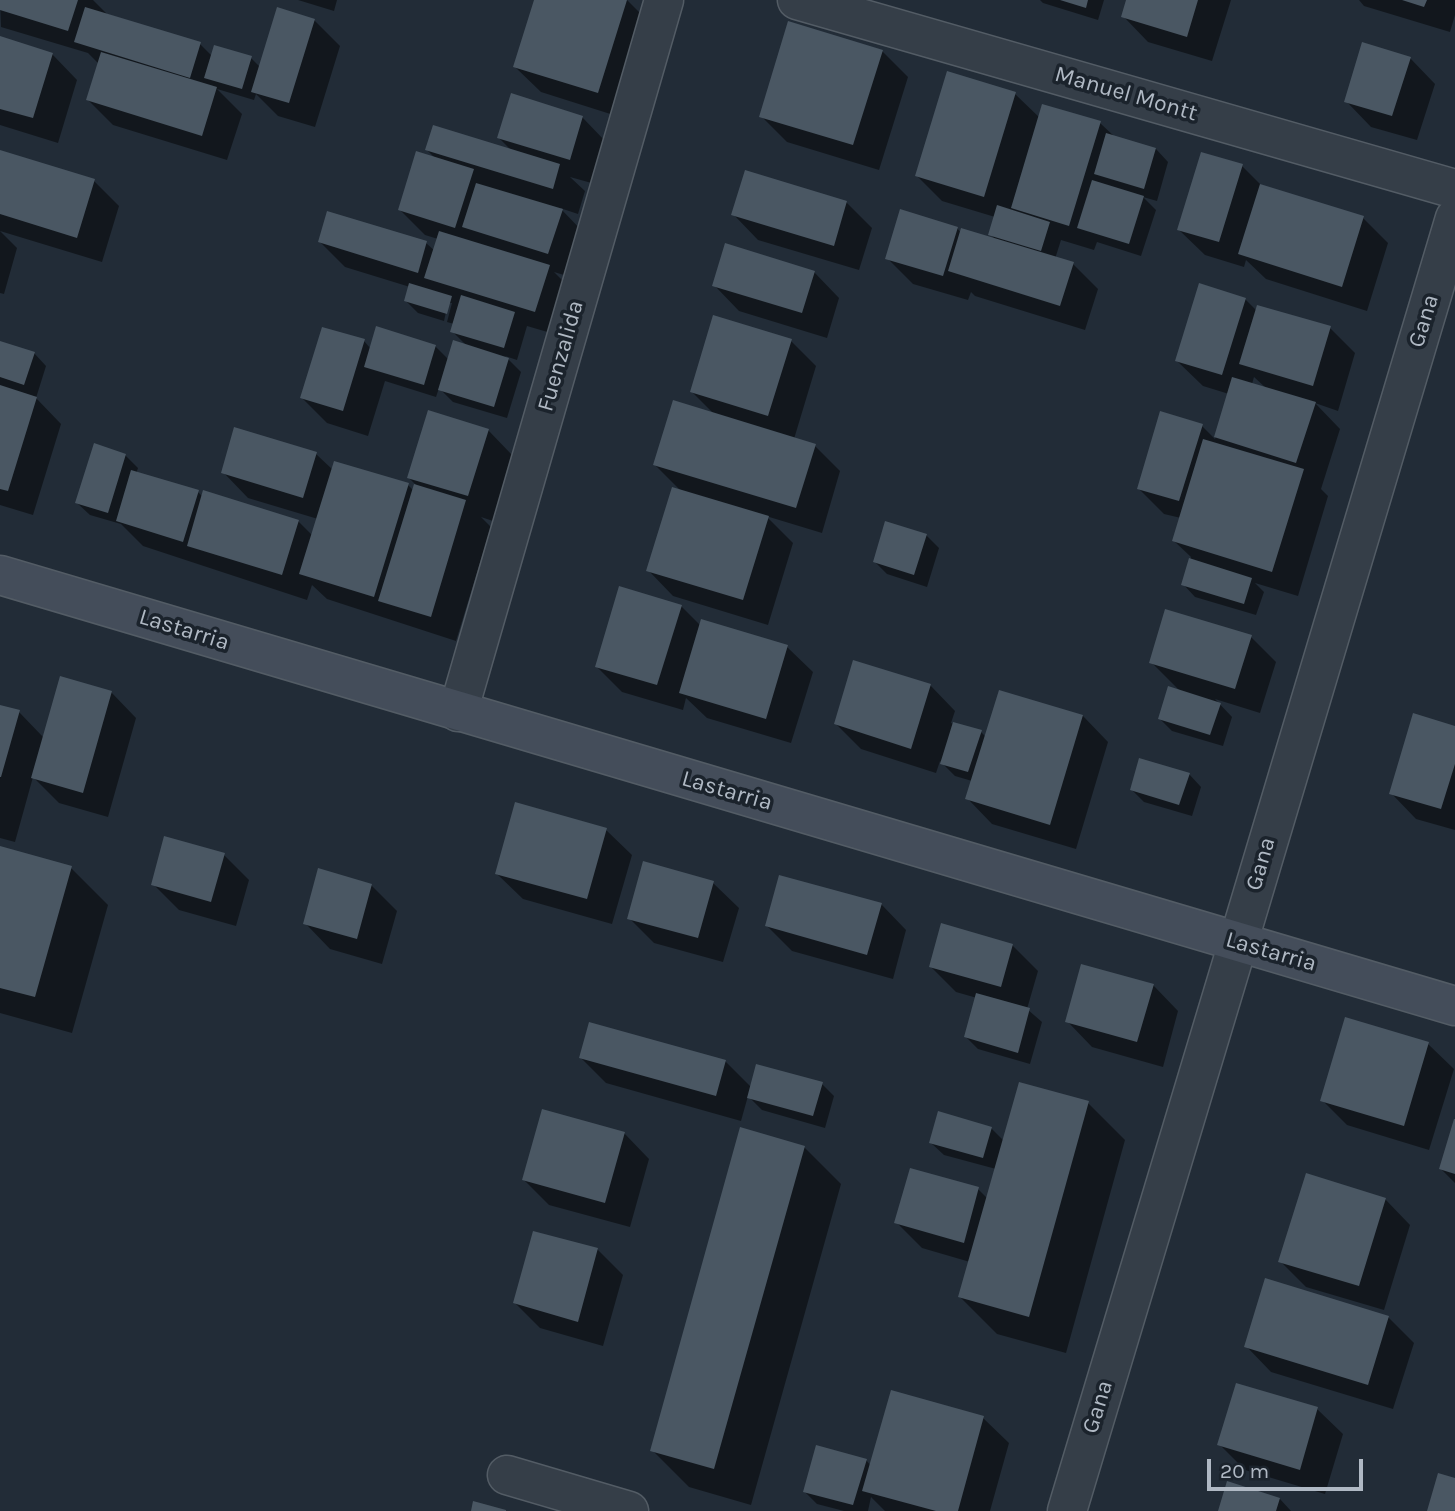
<!DOCTYPE html>
<html>
<head>
<meta charset="utf-8">
<style>
  body { margin:0 }
  #map { position:relative; width:1455px; height:1511px; overflow:hidden; background:#222c37; font-family:Karla,sans-serif }
  canvas { display:block }
  .scale { position:absolute; left:1207px; top:1459px; width:156px; height:32px; box-sizing:border-box; border:4px solid #b0b9c4; border-top:0; padding-left:9px; font-size:21px; line-height:24px; white-space:nowrap; color:#b0b9c4; -webkit-text-stroke:5px #1b232c; paint-order:stroke }
</style>
</head>
<body>
<div id="map">
<canvas width="1455" height="1511"></canvas>
<div class="scale">20 m</div>
</div>
<script>
const context = document.querySelector('canvas').getContext('2d');
context.lineJoin = 'round';
function fill(path, color) {
  context.fillStyle = color;
  context.fill(path, 'evenodd');
}
function poly(rows) {
  const path = new Path2D();
  for (const r of rows) {
    path.moveTo(r[0], r[1]);
    for (let i = 2; i < r.length; i += 2) path.lineTo(r[i], r[i + 1]);
  }
  return path;
}
function trace(path, color, width, dash) {
  context.strokeStyle = color;
  context.lineWidth = width;
  context.lineCap = dash ? 'butt' : 'round';
  context.setLineDash(dash || []);
  context.stroke(path);
}
function drawText(font, color, halo, rows, align = 'center') {
  context.font = font + ' Karla,sans-serif';
  context.lineWidth = 7;
  context.setLineDash([]);
  context.textBaseline = 'middle';
  context.strokeStyle = halo;
  context.fillStyle = color;
  for (const [text, x, y, turn = 0] of rows) {
    context.save();
    context.translate(x, y);
    context.rotate((+turn || 0) * Math.PI / 180);
    context.textAlign = isNaN(turn) ? turn : align;
    if (halo) context.strokeText(text, 0, 0);
    context.fillText(text, 0, 0);
    context.restore();
  }
}
fill(poly([
  [0,0,93,0,107,14,200,44,212,56,251,58,260,67,314,20,340,46,315,127,278,116,256,94,254,100,217,89,242,114,227,160,113,125,88,100,99,64,88,53,1,27],
  [298,0,337,0,334,11],
  [536,0,627,0,652,25,623,118,541,92,515,67],
  [1040,0,1104,0,1098,20,1043,3],
  [1128,0,1231,0,1212,61,1148,42,1123,16],
  [1359,0,1455,0,1455,15,1450,32,1364,6],
  [0,38,52,54,77,80,58,143,0,125],
  [882,51,908,77,879,170,787,142,761,116],
  [1410,58,1435,84,1417,140,1371,127,1346,101],
  [1015,94,1040,118,1100,123,1116,138,1156,149,1168,162,1157,201,1143,197,1156,210,1141,256,1097,242,1094,250,1061,240,1055,259,1073,264,1098,289,1085,330,975,296,971,292,968,300,913,284,887,258,957,228,961,233,997,241,990,234,995,217,942,201,917,176],
  [582,117,607,143,595,184,570,177,585,191,578,214,560,208,587,236,574,278,554,272,574,292,561,336,527,326,517,360,505,356,521,372,507,418,453,402,439,388,436,397,385,381,368,436,327,423,302,398,364,341,371,349,435,346,449,360,467,346,452,331,454,324,447,322,452,303,448,303,444,321,418,313,406,301,410,287,345,267,320,242,426,243,435,251,438,239,425,235,400,210,436,159,427,150,513,152,499,138],
  [0,152,94,181,119,206,102,262,0,231,17,248,4,294,0,293],
  [1242,166,1263,187,1363,218,1388,243,1367,311,1266,279,1246,260,1244,267,1205,255,1179,230],
  [846,202,872,228,859,270,758,240,733,214],
  [814,272,839,298,827,338,739,311,714,285],
  [1245,299,1257,311,1330,328,1355,353,1338,411,1315,403,1340,429,1321,489,1328,496,1298,596,1255,583,1264,592,1256,615,1195,597,1183,584,1191,557,1174,541,1181,518,1164,514,1138,488,1202,426,1215,439,1229,394,1203,386,1177,361],
  [1254,377,1267,389,1252,384],
  [791,341,816,366,794,439,815,446,840,471,822,533,766,516,793,543,768,625,673,596,648,570,682,492,655,465,715,415,692,392],
  [0,343,34,353,46,366,36,398,61,424,33,515,0,505],
  [488,430,513,456,493,521,481,517,491,527,456,641,327,599,312,585,307,600,143,546,121,524,90,515,77,503,125,455,138,468,136,474,198,492,203,497,298,521,313,536,318,519,248,498,223,472,316,454,333,470,408,485,414,491,416,485,409,478],
  [926,535,939,548,927,587,887,574,875,562],
  [681,606,701,626,787,647,813,672,791,743,707,718,686,698,683,710,622,692,597,667],
  [1251,637,1276,662,1260,713,1215,699,1232,717,1223,746,1172,731,1160,719,1181,692,1151,662],
  [930,685,955,711,951,723,981,732,986,737,1083,716,1108,742,1076,849,992,824,967,798,972,781,955,776,940,761,936,773,861,749,836,724],
  [111,692,136,718,108,817,59,803,33,777,15,842,0,838,0,707,19,712,44,738],
  [1455,728,1455,830,1416,819,1391,793],
  [1189,774,1201,787,1192,816,1144,802,1132,790],
  [606,830,632,855,612,924,523,899,497,874],
  [0,848,71,868,108,905,72,1033,0,1013],
  [224,855,249,880,236,926,179,910,153,884],
  [713,883,739,908,723,962,654,943,629,918],
  [371,885,397,911,382,964,330,949,305,923],
  [881,904,906,930,893,979,792,951,767,926],
  [1012,945,1038,971,1027,1009,1042,1022,1030,1064,978,1049,966,1037,977,998,956,992,931,967],
  [1153,985,1178,1011,1163,1067,1092,1047,1067,1021],
  [1428,1044,1454,1069,1429,1150,1347,1125,1322,1100],
  [581,1058,725,1061,752,1088,822,1084,834,1096,825,1128,762,1110,748,1096,741,1121,606,1083],
  [1088,1103,1125,1140,1066,1353,997,1334,960,1297,970,1262,922,1248,896,1222,978,1189,988,1199,996,1169,944,1155,931,1143,991,1128,1004,1141],
  [1455,1123,1455,1183,1441,1169],
  [624,1133,649,1159,630,1227,549,1205,524,1180],
  [804,1147,841,1184,751,1505,689,1487,652,1450],
  [1385,1199,1410,1225,1384,1310,1306,1287,1280,1261],
  [597,1249,623,1275,603,1346,540,1328,515,1303],
  [1388,1317,1414,1343,1393,1409,1271,1372,1246,1346],
  [1317,1409,1343,1434,1325,1494,1245,1470,1219,1444],
  [983,1418,1009,1443,990,1511,885,1511,871,1497,868,1511,844,1511,817,1504,804,1491,866,1460,871,1466],
  [1280,1499,1291,1511,1220,1511]
]), '#0007');
fill(poly([
  [0,0,78,0,68,31,0,10],
  [534,0,627,0,598,93,513,67],
  [1060,0,1088,0,1086,8],
  [1126,0,1198,0,1187,37,1121,17],
  [1402,0,1427,0,1424,7],
  [85,7,201,42,190,78,74,42],
  [277,7,315,19,289,103,251,92],
  [788,21,883,50,853,145,759,117],
  [0,36,53,53,33,118,0,109],
  [1362,42,1411,57,1392,116,1344,102],
  [214,45,252,56,242,89,204,78],
  [101,52,217,87,202,136,86,100],
  [947,71,1016,92,984,197,915,176],
  [511,93,583,116,570,160,497,138],
  [1042,104,1101,121,1069,226,1011,208],
  [433,125,560,164,553,189,425,150],
  [1106,133,1156,148,1144,189,1094,174],
  [0,150,95,179,77,238,0,214],
  [416,151,474,169,455,228,398,210],
  [1201,152,1243,164,1219,242,1177,230],
  [745,170,847,201,834,246,731,215],
  [1092,180,1144,196,1129,244,1077,228],
  [476,183,563,209,548,254,462,227],
  [1260,184,1364,216,1342,287,1238,254],
  [997,205,1050,222,1041,251,988,235],
  [900,209,958,227,943,276,885,259],
  [327,211,427,241,418,273,318,242],
  [961,228,1074,262,1060,306,948,271],
  [439,231,550,265,535,312,424,278],
  [725,243,815,271,802,313,712,286],
  [409,283,452,296,447,314,404,301],
  [1199,283,1246,298,1222,375,1175,361],
  [461,295,515,312,504,348,450,332],
  [1257,305,1331,326,1313,386,1239,364],
  [713,315,792,339,768,416,690,392],
  [376,326,436,345,424,385,364,367],
  [322,327,365,339,343,411,300,398],
  [453,340,509,358,494,407,438,390],
  [0,341,35,352,24,385,0,377],
  [1232,377,1316,402,1296,463,1214,437],
  [0,385,37,397,8,491,0,489],
  [673,400,816,444,796,508,653,465],
  [428,410,489,429,468,496,407,478],
  [1160,411,1203,424,1179,501,1137,489],
  [234,427,317,452,303,498,221,473],
  [1203,439,1304,469,1272,572,1172,541],
  [94,443,126,454,108,513,75,503],
  [334,461,409,483,374,597,299,574],
  [131,470,199,490,183,542,116,521],
  [414,484,466,500,431,617,378,601],
  [672,487,769,516,743,600,646,571],
  [203,490,299,520,282,575,187,546],
  [885,521,927,534,914,575,873,562],
  [1189,558,1252,578,1244,604,1181,585],
  [619,586,682,605,657,685,595,667],
  [1165,609,1252,635,1235,689,1149,663],
  [701,619,788,645,766,719,679,693],
  [853,660,931,684,911,749,834,724],
  [60,676,112,691,83,793,31,778],
  [1168,686,1221,703,1210,735,1158,719],
  [999,690,1083,715,1050,825,965,799],
  [0,705,20,710,1,777,0,777],
  [1413,713,1455,726,1455,764,1441,809,1389,794],
  [953,722,982,730,968,772,940,764],
  [1139,758,1190,773,1179,805,1130,790],
  [515,802,607,828,587,899,495,874],
  [164,836,225,853,211,902,151,885],
  [0,846,72,866,35,997,0,988],
  [643,861,714,881,698,938,627,919],
  [318,868,372,884,357,939,303,924],
  [779,875,882,903,867,955,765,926],
  [941,923,1013,944,1001,987,929,967],
  [1081,964,1154,984,1137,1042,1065,1022],
  [976,993,1030,1008,1018,1053,964,1037],
  [1345,1017,1429,1042,1404,1126,1320,1101],
  [589,1022,726,1060,716,1096,579,1058],
  [756,1064,823,1082,813,1116,747,1098],
  [1019,1082,1089,1101,1029,1317,958,1297],
  [542,1109,625,1132,605,1203,522,1180],
  [938,1111,992,1127,983,1158,929,1143],
  [1454,1119,1455,1119,1455,1174,1439,1169],
  [740,1127,805,1146,714,1469,650,1451],
  [910,1168,979,1187,964,1243,894,1223],
  [1306,1173,1386,1198,1359,1286,1278,1262],
  [533,1231,598,1248,578,1322,513,1303],
  [1265,1278,1389,1316,1368,1385,1244,1347],
  [1236,1383,1318,1407,1300,1470,1217,1445],
  [891,1390,984,1416,958,1511,936,1511,862,1491],
  [816,1445,867,1459,853,1505,803,1492],
  [1438,1473,1455,1478,1455,1511,1427,1511],
  [1227,1481,1280,1498,1276,1511,1218,1511],
  [473,1501,506,1510,506,1511,471,1511]
]), '#4a5763');
const minor = poly([
  [797,0,1455,189],
  [458,712,664,0],
  [1238,943,1455,218],
  [507,1475,629,1511]
]);
const tertiary = poly([
  [1067,1511,1238,943]
]);
const secondary = poly([
  [0,575,1455,1006]
]);
trace(minor, '#535c65', 41);
trace(tertiary, '#535c65', 41);
trace(secondary, '#535c65', 41);
trace(minor, '#353e48', 38);
trace(tertiary, '#353e48', 38);
trace(secondary, '#444d5a', 38);
drawText('23px', '#b0b9c4', '#1b232c', [
  ["Manuel Montt",1126,94,16],
  ["Gana",1424,321,-73],
  ["Fuenzalida",561,356,-74],
  ["Lastarria",184,630,17],
  ["Lastarria",727,791,16],
  ["Gana",1261,864,-74],
  ["Lastarria",1271,952,16],
  ["Gana",1098,1407,-73]
]);
</script>
</body>
</html>
